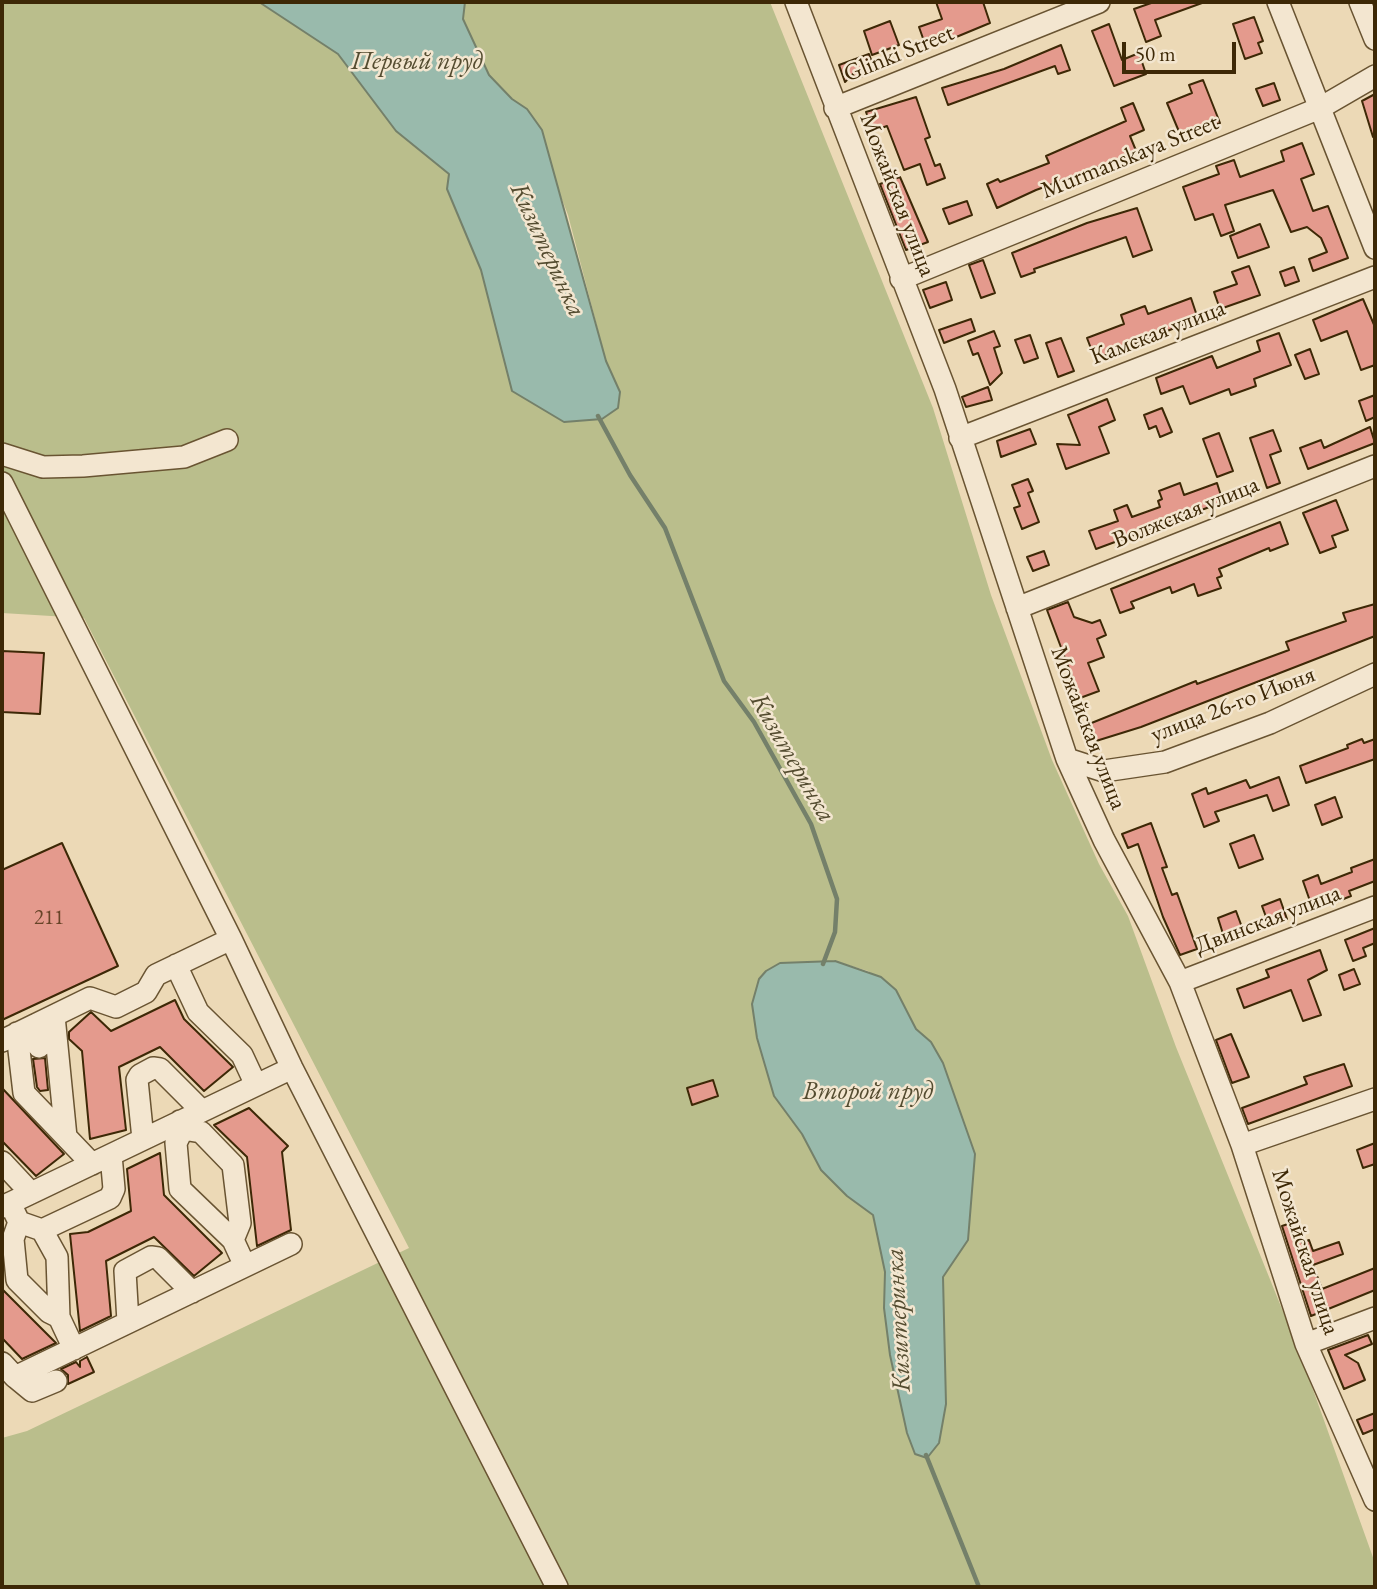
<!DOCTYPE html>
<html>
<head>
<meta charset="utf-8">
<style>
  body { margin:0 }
  #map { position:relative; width:1377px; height:1589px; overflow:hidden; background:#ecd9b6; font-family:"EB Garamond",serif }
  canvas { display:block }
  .frame { position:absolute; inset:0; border:4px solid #3d2806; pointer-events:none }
  .scale { position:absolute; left:1122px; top:42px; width:114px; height:32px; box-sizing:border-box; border:4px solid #3d2806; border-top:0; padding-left:9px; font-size:21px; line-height:24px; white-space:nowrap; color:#3d2806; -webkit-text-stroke:5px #f3e6d0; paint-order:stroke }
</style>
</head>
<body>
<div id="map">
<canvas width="1377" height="1589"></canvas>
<div class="frame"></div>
<div class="scale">50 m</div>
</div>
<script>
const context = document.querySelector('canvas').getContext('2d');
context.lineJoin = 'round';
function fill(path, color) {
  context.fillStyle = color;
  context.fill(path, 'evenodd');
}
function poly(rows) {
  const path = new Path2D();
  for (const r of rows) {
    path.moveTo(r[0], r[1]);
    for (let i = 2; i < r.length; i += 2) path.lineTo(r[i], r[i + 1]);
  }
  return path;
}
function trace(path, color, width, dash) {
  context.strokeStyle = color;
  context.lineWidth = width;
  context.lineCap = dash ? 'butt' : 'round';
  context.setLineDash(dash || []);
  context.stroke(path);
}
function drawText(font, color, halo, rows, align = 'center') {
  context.font = font + ' "EB Garamond",serif';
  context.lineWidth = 5;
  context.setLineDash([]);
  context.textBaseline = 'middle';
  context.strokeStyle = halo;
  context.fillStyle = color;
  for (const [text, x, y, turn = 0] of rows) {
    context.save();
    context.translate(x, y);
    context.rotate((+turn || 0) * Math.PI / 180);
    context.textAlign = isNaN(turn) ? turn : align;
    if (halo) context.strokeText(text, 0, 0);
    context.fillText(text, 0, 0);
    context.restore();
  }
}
fill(poly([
  [2,2,259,2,300,27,338,54,396,131,450,174,447,190,481,270,620,392,606,361,568,215,527,109,512,99,489,75,463,19,465,2,770,2,933,408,991,595,1052,760,1099,864,1128,916,1176,1047,1301,1356,1375,1563,1375,1587,2,1587,2,1438,27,1431,409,1248,84,618,2,613],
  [835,961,868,971,896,990,916,1029,931,1042,952,1087,972,1187,968,1240,943,1276,946,1404,942,1428,939,1443,915,1454,907,1433,890,1355,884,1308,885,1272,873,1215,847,1196,821,1170,802,1134,774,1096,767,1069,759,979,766,971,780,963]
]), '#babe8c');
const water = poly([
  [259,2,465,2,463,19,489,75,512,99,527,109,542,130,606,361,620,392,618,408,602,419,564,422,512,391,481,270,447,189,449,174,396,131,338,54,259,2],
  [835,961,881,977,896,990,916,1029,931,1042,943,1063,975,1154,968,1240,943,1277,946,1404,939,1443,927,1458,915,1454,907,1433,890,1355,884,1308,885,1272,873,1215,847,1196,821,1170,802,1134,774,1096,757,1038,752,1004,759,979,766,971,780,963,835,961]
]);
fill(water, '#99baac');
trace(water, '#74806a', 2);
trace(poly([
  [598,416,630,475,665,528,724,681,754,722,811,824,837,899,835,932,823,964],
  [926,1455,979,1587]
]), '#74806a', 4.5);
const building = poly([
  [936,2,983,2,990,23,949,40,948,36,925,44,919,27,942,19,936,2],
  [1154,2,1201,2,1202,3,1155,20,1161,36,1146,42,1134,9,1154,2],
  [1254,17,1263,41,1258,43,1262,53,1245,59,1233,24,1254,17],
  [890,21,899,45,872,55,864,31,890,21],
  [1109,24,1122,60,1139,53,1146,74,1114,86,1092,31,1109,24],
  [1061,45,1070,70,1058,74,1055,66,948,105,942,88,1004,69,1061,45],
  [869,54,875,71,855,79,853,74,845,82,839,65,869,54],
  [1203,80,1220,123,1202,129,1201,125,1180,134,1167,103,1192,93,1189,85,1203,80],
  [1274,83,1280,100,1263,106,1256,89,1274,83],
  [1375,94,1375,137,1373,137,1362,101,1375,94],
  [916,97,930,137,925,139,935,166,940,164,945,178,927,185,920,164,904,170,887,126,873,131,866,112,916,97],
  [1133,103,1144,130,1130,136,1137,153,1036,190,997,208,987,184,998,179,1000,182,1049,163,1046,156,1126,121,1121,108,1133,103],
  [1302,143,1314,174,1301,179,1313,211,1328,206,1348,258,1313,271,1309,259,1327,252,1321,238,1307,227,1291,232,1273,190,1225,205,1234,231,1221,236,1213,214,1195,220,1183,187,1219,174,1216,166,1234,160,1240,177,1284,161,1281,151,1302,143],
  [900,177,928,242,906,250,880,184,900,177],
  [967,201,972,215,949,224,943,209,967,201],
  [1137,208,1152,250,1133,257,1126,237,1034,269,1035,272,1021,277,1012,253,1087,223,1137,208],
  [1260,224,1269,247,1238,258,1230,236,1260,224],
  [983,260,995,293,981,298,969,265,983,260],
  [1249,266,1260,295,1220,309,1214,292,1237,284,1232,272,1249,266],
  [1294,267,1299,281,1285,286,1280,272,1294,267],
  [946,282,952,300,930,308,923,290,946,282],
  [1191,298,1198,319,1095,359,1087,338,1124,324,1121,315,1145,306,1148,314,1191,298],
  [1363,299,1375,327,1375,365,1361,370,1347,331,1321,341,1313,320,1363,299],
  [971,319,975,331,944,343,939,330,971,319],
  [994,331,1000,346,994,348,1002,373,990,385,978,353,973,355,968,341,994,331],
  [1279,333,1291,365,1254,379,1256,386,1231,395,1229,389,1190,404,1183,386,1161,394,1156,378,1212,356,1217,368,1260,351,1257,341,1279,333],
  [1030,335,1038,358,1024,363,1015,340,1030,335],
  [1061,338,1074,371,1058,377,1046,343,1061,338],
  [1310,349,1319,374,1305,379,1295,355,1310,349],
  [988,387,992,400,966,407,962,397,988,387],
  [1375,395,1375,417,1366,421,1359,401,1375,395],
  [1107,399,1115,420,1099,427,1109,453,1066,469,1057,444,1080,445,1068,415,1107,399],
  [1162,408,1172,432,1160,437,1156,426,1149,429,1144,415,1162,408],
  [1370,427,1375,443,1308,469,1300,448,1321,440,1324,448,1370,427],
  [1030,429,1036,444,1001,457,997,441,1030,429],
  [1273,430,1281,451,1270,455,1280,483,1267,488,1250,438,1273,430],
  [1219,433,1233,471,1217,477,1203,439,1219,433],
  [1028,479,1033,491,1028,493,1039,522,1022,529,1014,508,1020,506,1012,485,1028,479],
  [1180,483,1184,495,1217,483,1223,502,1096,549,1089,531,1118,521,1114,510,1127,505,1132,517,1160,507,1158,501,1162,499,1159,491,1180,483],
  [1336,500,1348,530,1332,536,1336,547,1320,553,1303,513,1336,500],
  [1280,522,1288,544,1270,551,1269,548,1219,569,1222,576,1217,578,1221,588,1198,596,1194,584,1172,593,1170,587,1131,602,1134,608,1120,613,1111,589,1280,522],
  [1044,551,1049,565,1033,571,1027,557,1044,551],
  [1068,602,1074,617,1092,623,1100,620,1106,635,1097,639,1104,657,1088,663,1099,691,1080,698,1047,610,1068,602],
  [1375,604,1375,636,1141,727,1096,741,1089,724,1196,681,1197,684,1289,650,1286,642,1346,621,1343,613,1375,604],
  [2,651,44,653,40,714,2,712,2,651],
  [1362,739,1364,743,1375,739,1375,759,1306,783,1300,766,1348,748,1347,745,1362,739],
  [1279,777,1289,805,1273,811,1267,795,1215,812,1219,821,1204,827,1192,794,1206,788,1208,794,1246,780,1250,788,1279,777],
  [1335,797,1342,817,1322,825,1315,805,1335,797],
  [1151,823,1167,867,1162,868,1172,895,1177,893,1197,949,1180,955,1163,917,1138,844,1128,848,1122,834,1151,823],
  [1254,835,1263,859,1239,868,1230,844,1254,835],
  [62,843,118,966,2,1020,2,870,62,843],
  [1375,859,1375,881,1349,891,1351,896,1336,902,1334,895,1311,904,1303,881,1318,875,1321,884,1352,872,1351,868,1375,859],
  [1280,899,1287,919,1269,925,1262,906,1280,899],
  [1236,911,1243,930,1224,937,1218,918,1236,911],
  [1375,928,1375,943,1363,948,1366,956,1353,961,1345,940,1375,928],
  [1320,950,1327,970,1308,980,1321,1015,1303,1021,1291,990,1244,1008,1237,989,1269,977,1266,970,1320,950],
  [1354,969,1360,984,1344,990,1339,975,1354,969],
  [175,1000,184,1019,233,1067,204,1091,160,1047,119,1067,126,1130,90,1139,82,1051,69,1039,69,1032,91,1012,111,1031,175,1000],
  [1231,1034,1249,1077,1232,1083,1216,1040,1231,1034],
  [45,1058,48,1090,40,1091,37,1087,33,1059,45,1058],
  [1344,1064,1352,1086,1248,1124,1242,1108,1307,1084,1304,1077,1344,1064],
  [713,1080,718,1096,692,1105,687,1088,713,1080],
  [2,1088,64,1154,36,1176,2,1141,2,1088],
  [249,1108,288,1146,282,1152,291,1230,257,1246,247,1157,214,1125,249,1108],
  [1375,1143,1375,1164,1363,1168,1357,1150,1375,1143],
  [160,1153,164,1195,222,1253,194,1276,154,1237,106,1261,111,1316,80,1331,70,1234,88,1232,131,1211,127,1169,160,1153],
  [1294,1222,1302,1243,1309,1240,1313,1251,1339,1242,1343,1254,1313,1265,1322,1289,1375,1268,1375,1290,1311,1316,1282,1226,1294,1222],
  [2,1289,56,1343,22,1359,2,1338,2,1289],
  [1368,1335,1372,1344,1345,1355,1358,1363,1365,1380,1344,1389,1328,1350,1368,1335],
  [87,1357,94,1372,68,1384,68,1375,61,1369,76,1362,80,1367,80,1361,87,1357],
  [1375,1413,1375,1429,1363,1434,1357,1420,1375,1413]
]);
fill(building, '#e49a8d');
trace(building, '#3d2806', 2);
const minor = poly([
  [796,2,945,389,1067,759,1104,840,1180,982,1242,1145,1306,1344,1375,1500],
  [1278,2,1375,248],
  [1360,2,1375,39],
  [835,108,1099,2],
  [901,279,1320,108,1375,76],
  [960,438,1375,277],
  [2,454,43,467,83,466,184,457,227,440],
  [2,483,231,939,292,1068,557,1587],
  [1017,608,1375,466],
  [1067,759,1104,771,1165,762,1270,723,1375,674],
  [176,965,198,1012,242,1055,256,1085],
  [1180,982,1375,907],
  [54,1016,66,1137],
  [37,1024,39,1047],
  [17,1033,24,1093,92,1164],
  [2,1041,90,998,116,1007,146,992,156,975,231,939],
  [180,1121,183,1129,176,1143,180,1189,233,1240,245,1266],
  [183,1129,201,1132,233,1165,240,1223,233,1240],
  [143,1139,137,1080,140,1075,153,1068,160,1069,202,1111],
  [1242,1145,1375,1099],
  [2,1162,31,1193],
  [10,1203,19,1222,42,1230,110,1198,114,1189,111,1155],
  [2,1207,292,1068],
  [19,1222,13,1239,17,1280,49,1312,59,1317,74,1349],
  [42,1230,57,1257,59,1317],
  [128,1322,125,1271,151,1257,158,1258,192,1292],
  [1306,1344,1375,1318],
  [2,1363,15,1377,291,1244],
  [15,1377,32,1391,56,1381]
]);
trace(minor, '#695432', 24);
trace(minor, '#f3e6d0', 21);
drawText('21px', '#674428', null, [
  ["211",49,918]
]);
drawText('24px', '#3d2806', '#f3e6d0', [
  ["Glinki Street",899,54,-22],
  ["Murmanskaya Street",1130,157,-22],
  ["Можайская улица",897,195,69],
  ["Камская улица",1158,333,-21],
  ["Волжская улица",1186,513,-22],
  ["улица 26-го Июня",1233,705,-21],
  ["Можайская улица",1088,728,69],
  ["Двинская улица",1268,920,-21],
  ["Можайская улица",1305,1252,72]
]);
drawText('italic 26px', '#544c30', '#f3e6d0', [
  ["Первый пруд",417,62],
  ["Кизитеринка",547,250,65],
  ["Кизитеринка",792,758,60],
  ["Второй пруд",868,1092],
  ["Кизитеринка",899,1320,-93]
]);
</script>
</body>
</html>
